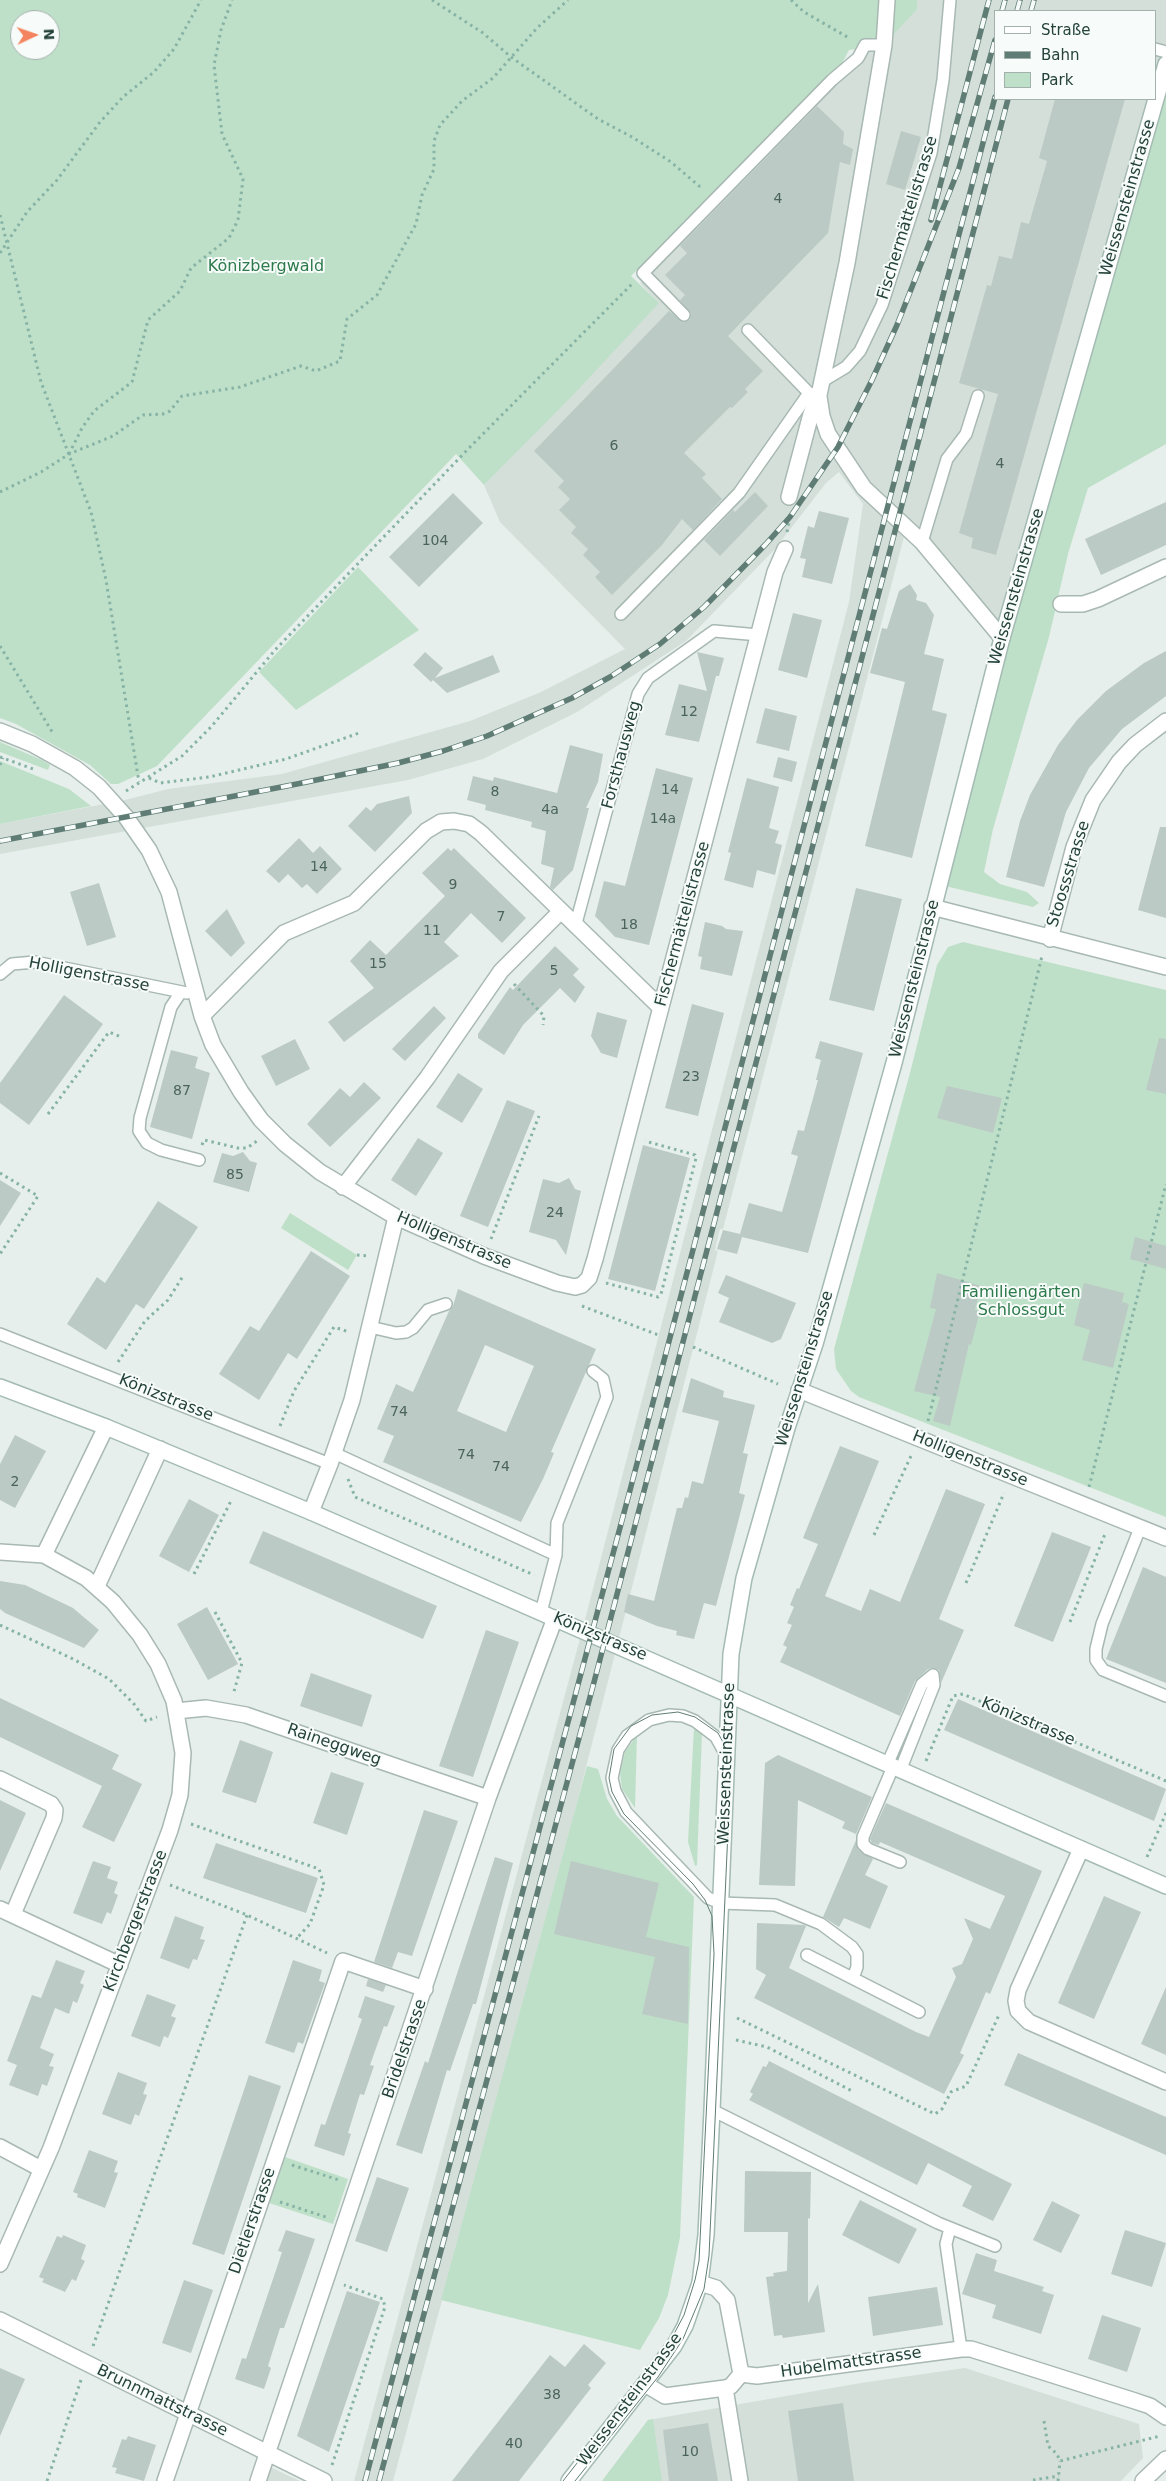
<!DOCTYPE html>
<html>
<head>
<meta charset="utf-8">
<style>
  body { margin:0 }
  #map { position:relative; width:1166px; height:2481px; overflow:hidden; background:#e6efeb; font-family:"DejaVu Sans",sans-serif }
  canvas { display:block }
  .legend { position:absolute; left:994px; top:10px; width:162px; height:90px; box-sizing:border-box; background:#f7fbf9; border:1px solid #a3b1ad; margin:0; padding:6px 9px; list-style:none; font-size:15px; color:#24423a }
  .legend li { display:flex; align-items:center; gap:10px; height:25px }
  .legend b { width:25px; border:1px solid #a3b1ad }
  .north { position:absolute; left:10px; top:10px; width:50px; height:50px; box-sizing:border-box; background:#f7fbf9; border:1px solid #a3b1ad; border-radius:50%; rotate:87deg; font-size:14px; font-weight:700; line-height:20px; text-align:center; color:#24423a }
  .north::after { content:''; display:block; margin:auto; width:18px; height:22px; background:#f4845f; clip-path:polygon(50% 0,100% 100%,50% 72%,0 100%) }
</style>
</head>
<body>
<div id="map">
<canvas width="1166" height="2481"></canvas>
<ul class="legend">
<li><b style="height:6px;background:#fff"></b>Straße</li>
<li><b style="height:6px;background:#5f7d75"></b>Bahn</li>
<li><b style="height:14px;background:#bfe0c8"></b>Park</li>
</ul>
<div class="north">N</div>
</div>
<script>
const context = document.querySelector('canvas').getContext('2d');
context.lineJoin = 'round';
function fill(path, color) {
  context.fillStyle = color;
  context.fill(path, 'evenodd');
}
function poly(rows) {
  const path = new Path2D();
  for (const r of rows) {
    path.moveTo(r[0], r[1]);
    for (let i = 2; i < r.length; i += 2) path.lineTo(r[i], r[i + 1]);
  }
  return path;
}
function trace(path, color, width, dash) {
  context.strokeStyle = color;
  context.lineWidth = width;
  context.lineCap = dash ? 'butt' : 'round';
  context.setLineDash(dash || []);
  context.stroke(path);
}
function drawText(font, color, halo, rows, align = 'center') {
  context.font = font + ' "DejaVu Sans",sans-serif';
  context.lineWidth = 4;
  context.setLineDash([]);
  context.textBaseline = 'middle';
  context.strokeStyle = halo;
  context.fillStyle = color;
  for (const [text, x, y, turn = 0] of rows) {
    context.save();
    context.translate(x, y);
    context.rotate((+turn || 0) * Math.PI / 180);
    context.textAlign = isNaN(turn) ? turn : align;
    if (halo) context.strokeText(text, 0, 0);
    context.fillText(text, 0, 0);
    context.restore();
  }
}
fill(poly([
  [917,0,1166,0,1166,68,1002,638,906,529,723,1229,720,1229,715,1250,718,1251,574,1814,393,2481,354,2481,582,1631,849,602,863,504,839,472,826,483,774,550,686,641,577,712,483,759,408,780,0,854,0,824,125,800,168,789,282,774,470,721,541,692,625,649,500,522,484,485,658,303,640,283,865,45,917,9],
  [995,11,1155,11,1155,99,995,99],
  [965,2368,1139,2424,1143,2458,1121,2481,602,2481,648,2420,861,2383],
  [270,2467,300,2481,265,2481]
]), '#d4dfda');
fill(poly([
  [0,0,917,0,917,9,884,45,849,50,841,65,816,87,631,276,659,303,574,394,484,485,456,454,157,766,118,784,111,784,90,765,16,724,0,718],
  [20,20,50,20,50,50,20,50],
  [1166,69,1166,444,1088,488,1068,554,1049,637,993,829,984,872,1000,884,1027,892,1039,903,1033,907,941,885],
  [358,567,419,630,296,710,259,672],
  [0,742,42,760,50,765,48,770,0,752],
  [0,761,69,789,91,806,0,824],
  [963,942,1166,990,1166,1517,859,1397,851,1391,836,1369,834,1349,910,1073,937,965,948,947],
  [290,1213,357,1255,348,1270,281,1228],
  [694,1727,702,1733,697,1865,695,1866,688,1842],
  [637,1735,635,1808,622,1789,620,1773,625,1752],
  [587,1766,598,1769,607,1799,617,1816,694,1897,680,2237,668,2295,659,2318,640,2350,441,2300],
  [285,2157,348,2179,333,2224,269,2203],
  [653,2419,662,2481,602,2481,648,2420]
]), '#bfe0c8');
fill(poly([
  [1055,99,1125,99,996,555,971,548,973,538,959,533,998,394,959,383,987,285,991,286,999,256,1012,259,1021,222,1029,224,1047,161,1039,158],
  [817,106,844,132,843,144,853,149,850,165,840,162,828,233,728,336,763,371,745,389,748,392,732,408,730,407,684,453,706,474,702,478,722,499,693,530,682,519,662,545,612,595,595,577,600,572,583,555,588,549,571,533,576,527,559,510,570,499,558,487,564,481,534,451,669,311,682,322,690,320,691,313,680,300,685,295,665,275,687,253,680,246],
  [901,131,921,137,905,190,886,184],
  [755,492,768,506,720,556,704,540,733,510,735,512],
  [453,493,483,523,419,587,389,557],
  [1166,502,1166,545,1101,575,1085,539],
  [819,511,849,518,832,584,802,577,806,559,800,558,808,526,814,528],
  [910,584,917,595,916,600,926,603,934,615,924,654,944,659,932,710,947,714,912,858,865,846,905,682,870,673,882,628,887,629,899,591],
  [793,613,822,620,807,678,778,670],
  [1166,651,1166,696,1122,729,1089,768,1066,812,1044,887,1006,877,1020,821,1030,795,1058,745,1077,720,1106,691,1144,663],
  [425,652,443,668,435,678,493,655,500,672,447,693,433,680,431,682,413,665],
  [697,652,724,658,719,676,716,676,699,742,665,735,679,684,707,691],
  [765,708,797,716,789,751,756,743],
  [570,745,603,754,598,782,586,808,589,808,573,870,553,890,550,887,554,868,541,864,546,831,531,827,532,822,485,810,486,805,467,800,473,776,493,781,494,777,557,793],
  [778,757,797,762,792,782,773,777],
  [656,768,693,778,649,945,615,937,595,916,604,881,625,886],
  [747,778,779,787,769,828,779,831,775,843,782,845,775,875,757,870,753,888,724,880,731,853,728,852],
  [409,796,412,813,375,852,348,826,366,807,371,811,377,804],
  [1160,827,1166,827,1166,918,1138,910],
  [299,838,313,853,320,846,342,869,317,894,307,884,302,888,288,874,279,883,266,871],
  [448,848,451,851,454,848,460,854,526,918,502,943,471,913,444,942,459,956,344,1042,328,1022,374,988,350,961,370,940,386,955,445,896,422,873],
  [99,883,116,937,87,946,70,892],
  [856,888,902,899,874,1011,829,1000],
  [227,909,245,943,231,957,205,931],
  [705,922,722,926,726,929,743,931,732,976,700,969,702,957,698,956],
  [555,946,579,969,573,975,585,987,575,1003,560,988,523,1025,504,1055,478,1038,478,1034,510,987,513,990],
  [64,995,103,1024,29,1125,0,1103,0,1083],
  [692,1004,724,1013,698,1116,665,1108],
  [434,1006,446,1018,405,1061,392,1049],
  [597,1012,627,1020,617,1058,601,1053,591,1036],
  [1159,1038,1166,1039,1166,1094,1146,1090],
  [295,1039,310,1069,276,1086,261,1056],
  [820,1041,863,1053,808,1253,742,1237,737,1254,717,1249,723,1230,740,1234,749,1203,782,1212,798,1156,791,1154,798,1130,804,1131,818,1080,816,1080,821,1060,815,1058],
  [171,1050,198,1057,195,1068,210,1073,192,1139,150,1127],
  [458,1073,483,1089,462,1123,436,1107],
  [364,1082,381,1098,330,1147,307,1124,340,1088,350,1097],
  [947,1086,1002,1098,993,1133,937,1118],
  [507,1100,535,1111,488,1227,460,1216],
  [418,1138,443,1153,416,1196,391,1180],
  [643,1145,690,1158,655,1291,608,1279],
  [243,1152,250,1161,257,1163,249,1192,213,1182,222,1153,233,1156],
  [569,1178,575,1189,581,1191,566,1255,556,1240,529,1232,543,1179,559,1183],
  [0,1180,21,1193,0,1226],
  [158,1201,198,1227,144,1309,136,1304,106,1350,67,1324,97,1277,105,1283],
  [1135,1237,1166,1246,1166,1269,1130,1259],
  [311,1251,350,1276,297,1359,288,1353,259,1400,219,1374,250,1326,259,1331],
  [937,1273,981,1286,975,1310,980,1311,971,1345,969,1344,950,1426,933,1421,940,1397,914,1391,936,1309,930,1308],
  [726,1275,796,1303,781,1339,772,1343,719,1322,729,1298,718,1293],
  [1084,1283,1124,1293,1122,1302,1129,1304,1113,1368,1082,1360,1090,1330,1074,1325],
  [458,1289,596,1349,551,1452,554,1453,543,1479,521,1522,383,1462,394,1436,377,1429,396,1384,413,1392,449,1311,453,1306],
  [485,1345,534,1366,506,1432,457,1411],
  [691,1378,724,1391,723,1397,755,1405,743,1453,748,1454,739,1493,745,1495,737,1526,716,1606,704,1603,694,1639,676,1635,677,1631,657,1626,624,1612,628,1594,654,1601,677,1508,682,1508,685,1497,688,1498,692,1481,703,1484,719,1421,682,1412],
  [15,1435,46,1451,15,1508,0,1500,0,1464],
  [840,1446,879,1461,825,1596,861,1611,870,1589,900,1602,946,1489,985,1504,939,1619,964,1630,941,1683,939,1670,932,1668,928,1669,915,1681,900,1716,780,1662,787,1647,783,1645,792,1625,787,1623,794,1607,790,1605,797,1588,799,1589,818,1544,803,1538],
  [189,1499,219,1515,189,1572,159,1556],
  [263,1531,437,1606,423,1639,249,1563],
  [1052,1532,1091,1547,1053,1642,1014,1626],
  [1143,1567,1166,1577,1166,1683,1106,1659],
  [0,1581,25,1585,73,1608,99,1630,84,1648,5,1613,0,1609],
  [207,1607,238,1664,208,1680,177,1624],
  [486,1630,519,1642,473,1777,439,1766],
  [311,1673,372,1695,362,1727,300,1706],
  [0,1698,119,1755,112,1769,142,1784,114,1842,82,1827,102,1786,0,1737],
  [958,1699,1166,1789,1154,1821,944,1730],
  [240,1740,273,1752,256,1803,222,1792],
  [778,1755,872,1797,856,1834,842,1828,845,1822,798,1800,795,1886,759,1885,765,1763],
  [331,1772,364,1783,347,1835,313,1823],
  [0,1800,26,1813,0,1871],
  [886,1803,1042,1871,990,1994,986,1992,960,2053,964,2055,944,2094,754,1998,766,1975,756,1969,757,1923,804,1925,806,1926,789,1968,916,2032,929,2037,956,1977,952,1968,962,1964,973,1939,964,1918,990,1929,1005,1896,880,1842,879,1845,872,1843,870,1839],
  [424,1810,458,1821,412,1956,398,1952,392,1968,374,1962],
  [856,1840,858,1849,873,1859,865,1875,888,1886,870,1929,844,1918,839,1927,823,1917],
  [216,1843,318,1878,306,1913,203,1878],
  [495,1857,513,1863,476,2004,473,2004,450,2071,447,2070,422,2154,396,2145,425,2061,428,2063],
  [93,1861,111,1867,107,1878,118,1882,114,1893,118,1895,111,1914,107,1912,102,1924,73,1913],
  [571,1861,659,1883,646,1937,689,1947,688,2024,642,2014,655,1957,554,1934],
  [1104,1896,1141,1912,1094,2019,1058,2003],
  [175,1916,204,1927,200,1939,205,1940,197,1960,193,1959,189,1969,160,1958],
  [56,1960,85,1971,80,1983,84,1985,77,2003,73,2001,69,2014,55,2008,40,2048,54,2054,49,2066,54,2067,47,2086,42,2084,38,2096,9,2085,17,2065,7,2061,32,1995,41,1998],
  [293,1960,322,1970,319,1981,325,1983,303,2044,298,2042,294,2053,265,2043],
  [368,1979,386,1985,383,1992,366,1986],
  [1166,1987,1166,2055,1141,2044],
  [147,1994,176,2005,171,2016,176,2018,168,2038,164,2036,160,2047,131,2036],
  [365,1996,395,2006,387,2027,384,2026,370,2065,374,2066,364,2095,360,2094,348,2133,351,2134,344,2156,314,2146,321,2124,325,2125,353,2045,362,2019,358,2017],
  [1018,2053,1166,2117,1166,2155,1004,2085],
  [769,2061,1012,2184,993,2221,962,2206,972,2186,928,2163,917,2185,749,2100,753,2094,750,2092,763,2066,766,2067],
  [118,2072,147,2083,143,2094,147,2095,139,2116,135,2114,131,2125,102,2114],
  [249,2075,281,2086,224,2255,192,2244],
  [89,2150,118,2161,114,2172,118,2173,105,2208,77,2197,78,2194,73,2192],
  [745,2171,811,2172,810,2219,808,2218,808,2303,818,2284,825,2332,783,2338,782,2335,774,2336,766,2277,774,2276,773,2273,787,2271,788,2232,744,2232],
  [377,2177,409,2188,387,2252,355,2241],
  [860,2200,917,2229,899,2264,842,2235],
  [1052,2201,1080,2215,1061,2253,1033,2240],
  [286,2230,315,2239,284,2328,280,2328,268,2366,271,2368,264,2389,235,2379,242,2358,246,2359,273,2279,282,2252,278,2251],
  [1125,2230,1166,2243,1152,2287,1111,2274],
  [63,2235,86,2245,81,2259,85,2261,80,2271,76,2281,72,2279,65,2292,42,2282,44,2279,39,2277,57,2236,62,2238],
  [976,2253,997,2260,994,2271,1044,2287,1042,2291,1054,2295,1041,2334,992,2318,996,2305,962,2294],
  [184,2280,213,2290,191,2353,162,2343],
  [937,2287,943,2325,873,2336,868,2297],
  [347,2291,380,2302,329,2452,297,2436],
  [1102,2315,1141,2328,1127,2372,1088,2359],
  [584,2344,606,2363,588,2385,591,2388,519,2481,452,2481,550,2355,565,2367],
  [0,2368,25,2379,0,2436],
  [843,2403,854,2481,798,2481,788,2411],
  [708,2423,718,2481,669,2481,663,2430],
  [128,2436,156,2445,144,2481,115,2473,117,2468,112,2467,122,2439,126,2440]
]), '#bbcac4');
const lane = poly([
  [1155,49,1166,52],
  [684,315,643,273,832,80,858,58,865,45,884,45],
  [748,330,809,393],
  [821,382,846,367,860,351,882,305,931,153,943,80,950,0],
  [922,542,947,459,966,434,978,396],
  [621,614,739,493,809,393,819,395],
  [575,927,638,694,648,678,714,631,759,635],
  [0,974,12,964,35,962,187,993],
  [181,992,171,1007,140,1118,139,1131,147,1143,161,1150,199,1160],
  [370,1327,396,1333,406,1332,413,1328,428,1310,446,1304],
  [0,1334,330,1464],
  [334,1453,556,1555],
  [1140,1528,1102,1624,1096,1649,1096,1660,1103,1670,1166,1696],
  [541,1612,556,1555,557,1523,607,1397,603,1379,593,1371],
  [726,1755,716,1737,695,1721,683,1716,669,1715,649,1720,627,1736,618,1750,612,1778,615,1791,626,1812,708,1898,721,1903,775,1905,821,1924,852,1947,857,1954,857,1967,853,1978],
  [887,1765,922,1684,933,1675,934,1685,900,1771],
  [893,1767,863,1837,863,1844,868,1849,900,1862],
  [807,1955,919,2012],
  [712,2110,938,2223,995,2246],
  [950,2228,946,2244,961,2349]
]);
const street = poly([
  [819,397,822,416,828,434,864,488,922,542,1002,638],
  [789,497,811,414,819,395,847,263,884,45,887,0],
  [1061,604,1083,604,1098,599,1166,567],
  [0,731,32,744,75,768,99,787,126,817,149,850,169,892,202,1016,213,1045,241,1092,261,1120,285,1144,320,1172,396,1217,484,1256,557,1283,575,1287,582,1285,589,1278,595,1259,775,572,785,549],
  [932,907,1166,967],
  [1050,939,1074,847,1093,800,1119,762,1135,745,1166,721],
  [202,1016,284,933,354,903,426,831,441,822,454,821,469,824,481,833,661,1008],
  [343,1187,427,1078,501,971,560,912],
  [799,1390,1166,1538],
  [311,1512,330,1464,352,1400,396,1217],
  [0,1552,44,1555,86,1578,113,1602,140,1635,158,1664,174,1701,183,1753,180,1795,170,1830,51,2148,0,2264],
  [44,1555,106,1427],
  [97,1586,160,1449],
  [176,1711,206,1708,246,1715,488,1798],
  [0,1779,51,1804,55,1810,54,1818,13,1914],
  [1081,1849,1018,1990,1016,2001,1018,2011,1029,2022,1166,2082],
  [0,1909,120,1965],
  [0,2147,41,2169],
  [0,2320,324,2481],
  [741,2374,757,2376,961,2349,971,2349,1135,2401,1150,2406,1166,2417],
  [645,2384,665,2396,725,2388,731,2386,741,2374,727,2300,716,2288,700,2283],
  [725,2388,740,2481],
  [165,2481,343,1961,425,1989],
  [258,2481,488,1798,555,1618],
  [1143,2481,1166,2459]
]);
const secondary = poly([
  [0,1387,106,1427,311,1512,1166,1886],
  [569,2481,674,2346,685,2326,700,2283,706,2235,712,2110,731,1654,744,1578,787,1428,815,1344,894,1063,1002,638,1166,64]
]);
trace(lane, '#a8b8b2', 14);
trace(street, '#a8b8b2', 18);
trace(secondary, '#a4bbb3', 18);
trace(poly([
  [432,0,483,33,511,57,598,119,632,137,671,162,699,186,704,186],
  [791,0,804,12,849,38],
  [0,215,41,382,91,512,106,580,139,782],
  [0,253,27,212,57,180,100,122,123,97,154,72,174,49,201,0],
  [69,454,82,428,94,411,132,382,148,320,180,291,191,268,229,238,238,220,243,179,222,134,214,65,221,30,232,0],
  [0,492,41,472,69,454,113,436,143,415,163,414,170,411,182,396,240,387,301,366,316,371,340,361,347,319,377,295,416,224,422,195,434,169,434,141,440,125,462,101,493,78,537,28,568,0],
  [787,532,790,516],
  [0,646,54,735],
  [0,757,36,770],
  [0,765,3,758],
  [149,778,160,783,209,777,286,759,359,733],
  [126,791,182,756,211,727,275,650,471,446,632,284],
  [514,984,544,1016,543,1025],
  [48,1114,109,1032,121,1037],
  [202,1145,204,1140,238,1148,247,1148,257,1141],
  [0,1173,38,1196,0,1254],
  [491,1239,539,1116],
  [357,1255,368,1256],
  [606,1283,658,1297,661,1294,696,1158,695,1155,645,1141],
  [582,1306,661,1336],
  [693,1347,778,1384],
  [118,1362,145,1321,168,1300,183,1276],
  [928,1421,1042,956],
  [280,1426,294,1391,334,1327,349,1332],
  [348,1479,355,1497,534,1575],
  [1089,1487,1166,1184],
  [874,1535,911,1456],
  [194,1574,232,1499],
  [966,1583,1004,1493],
  [215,1612,242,1663,233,1695],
  [1070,1622,1105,1534],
  [0,1625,73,1659,109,1679,134,1704,146,1721,157,1717],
  [926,1761,953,1696,963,1694,1166,1781],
  [191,1824,319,1869,324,1885,310,1924,296,1939],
  [1147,1857,1166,1813],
  [170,1885,247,1915,327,1953],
  [737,2018,935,2114,942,2109,951,2092,966,2086,999,2015],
  [736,2040,767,2047,852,2091],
  [292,2165,339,2180],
  [280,2202,326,2217],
  [93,2346,247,1915],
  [1044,2421,1048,2446,1057,2454,1060,2461,1160,2436],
  [332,2465,385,2307,383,2299,344,2285],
  [1033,2480,1059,2476],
  [47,2481,81,2380],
  [1058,2481,1060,2461]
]), '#86b3a5', 3, [2.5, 4]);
trace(lane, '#fff', 11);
trace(street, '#fff', 15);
trace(secondary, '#fff', 15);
trace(poly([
  [563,2481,665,2351,684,2315,695,2280,699,2261,714,1954,712,1916,705,1900,693,1884,624,1814,612,1792,609,1778,614,1749,631,1726,652,1715,678,1712,695,1717,718,1733,725,1746,731,1763,709,2256,704,2289,683,2339,658,2377,575,2481]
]), '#5f7d75', 1);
const rail = poly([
  [1002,11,1005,0],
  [1017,11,1020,0],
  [1031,11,1034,0],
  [931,220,989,0],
  [0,841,297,784,398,763,443,751,487,736,572,698,610,677,660,644,704,607,766,544,790,517,838,447,872,380,897,325,959,168,995,40],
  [365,2481,629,1494,995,97],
  [379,2481,593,1686,1008,99]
]);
trace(rail, '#5f7d75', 5.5);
trace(rail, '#f7fbf9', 4, [11]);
drawText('14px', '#4a645c', null, [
  ["4",778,199],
  ["6",614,446],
  ["4",1000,464],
  ["104",435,541],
  ["12",689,712],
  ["14",670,790],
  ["8",495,792],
  ["4a",550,810],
  ["14a",663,819],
  ["14",319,867],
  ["9",453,885],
  ["7",501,917],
  ["18",629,925],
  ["11",432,931],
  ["15",378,964],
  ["5",554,971],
  ["23",691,1077],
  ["87",182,1091],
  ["85",235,1175],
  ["24",555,1213],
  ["74",399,1412],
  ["74",466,1455],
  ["74",501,1467],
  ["2",15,1482],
  ["38",552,2395],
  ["40",514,2444],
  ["10",690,2452]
]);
drawText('16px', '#24423a', '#f7fbf9', [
  ["Weissensteinstrasse",1128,198,-74],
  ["Fischermättelistrasse",908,218,-73],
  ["Weissensteinstrasse",1017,587,-74],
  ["Forsthausweg",622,755,-75],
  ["Stoossstrasse",1069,874,-73],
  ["Fischermättelistrasse",683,924,-75],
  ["Holligenstrasse",89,975,11],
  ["Weissensteinstrasse",915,979,-76],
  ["Holligenstrasse",454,1241,23],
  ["Weissensteinstrasse",805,1369,-73],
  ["Könizstrasse",166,1398,22],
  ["Holligenstrasse",970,1459,22],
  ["Könizstrasse",600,1637,23],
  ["Könizstrasse",1028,1722,23],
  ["Raineggweg",334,1745,19],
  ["Weissensteinstrasse",727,1764,-88],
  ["Kirchbergerstrasse",136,1921,-69],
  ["Bridelstrasse",405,2049,-71],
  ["Dietlerstrasse",253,2221,-71],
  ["Hubelmattstrasse",851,2363,-8],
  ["Weissensteinstrasse",630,2400,-53],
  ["Brunnmattstrasse",162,2401,26]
]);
drawText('16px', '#2d7a4b', '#f7fbf9', [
  ["Könizbergwald",266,267],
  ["Familiengärten",1021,1293],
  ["Schlossgut",1021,1311]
]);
</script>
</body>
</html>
